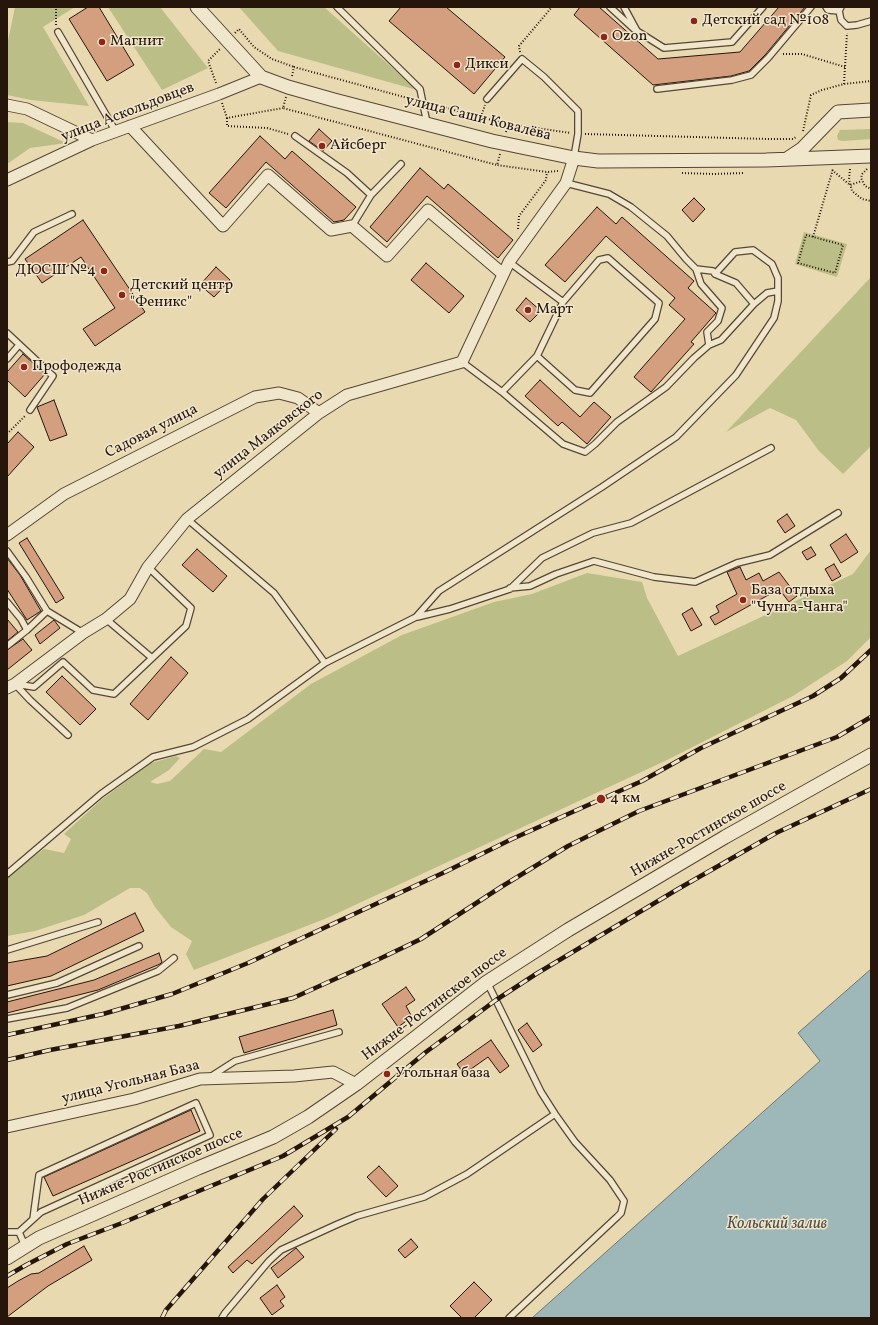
<!DOCTYPE html>
<html>
<head>
<meta charset="utf-8">
<style>
  body { margin:0 }
  #map { position:relative; width:878px; height:1325px; overflow:hidden; background:#e8d9b0; font-family:Vollkorn,serif }
  canvas { display:block }
  .frame { position:absolute; inset:0; border:8px solid #26150b; pointer-events:none }
</style>
</head>
<body>
<div id="map">
<canvas width="878" height="1325"></canvas>
<div class="frame"></div>
</div>
<script>
const context = document.querySelector('canvas').getContext('2d');
context.lineJoin = 'round';
function fill(path, color) {
  context.fillStyle = color;
  context.fill(path, 'evenodd');
}
function poly(rows) {
  const path = new Path2D();
  for (const r of rows) {
    path.moveTo(r[0], r[1]);
    for (let i = 2; i < r.length; i += 2) path.lineTo(r[i], r[i + 1]);
  }
  return path;
}
function trace(path, color, width, dash) {
  context.strokeStyle = color;
  context.lineWidth = width;
  context.lineCap = dash ? 'butt' : 'round';
  context.setLineDash(dash || []);
  context.stroke(path);
}
function drawText(font, color, halo, rows, align = 'center') {
  context.font = font + ' Vollkorn,serif';
  context.lineWidth = 3;
  context.setLineDash([]);
  context.textBaseline = 'middle';
  context.strokeStyle = halo;
  context.fillStyle = color;
  for (const [text, x, y, turn = 0] of rows) {
    context.save();
    context.translate(x, y);
    context.rotate((+turn || 0) * Math.PI / 180);
    context.textAlign = isNaN(turn) ? turn : align;
    if (halo) context.strokeText(text, 0, 0);
    context.fillText(text, 0, 0);
    context.restore();
  }
}
fill(poly([
  [15,7,75,7,43,27,89,106,31,100,7,95,7,46],
  [108,7,160,7,208,68,162,90],
  [239,7,324,7,417,90,278,51],
  [7,122,23,123,66,143,30,148,7,164],
  [871,129,871,139,843,141,838,140,837,136,840,130],
  [804,232,847,244,837,277,795,264],
  [871,277,871,446,843,474,819,451,796,420,770,408,726,432],
  [871,550,871,637,847,661,793,696,665,761,327,918,194,970,186,954,192,941,171,927,155,907,147,893,140,888,130,888,84,915,35,931,7,936,7,877,44,849,64,853,71,839,64,834,101,800,151,763,176,756,180,758,169,770,150,782,157,784,170,781,204,749,221,752,311,684,402,635,494,602,532,594,587,573,642,582,647,598,678,656,853,574]
]), '#bbbe87');
const water = poly([
  [871,969,871,1318,532,1318,820,1061,798,1033,871,969]
]);
fill(water, '#9eb7b8');
trace(water, '#6e7673', 1);
const building = poly([
  [88,7,99,7,134,65,107,81,69,19,88,7],
  [401,7,446,7,505,57,474,94,389,21,401,7],
  [580,7,599,7,658,59,740,52,779,7,805,7,765,55,749,71,731,76,653,85,574,15,580,7],
  [319,129,332,141,323,151,309,141,319,129],
  [260,136,285,159,292,151,356,207,344,220,334,222,266,162,226,208,209,193,260,136],
  [420,168,444,189,448,184,513,240,498,258,427,196,387,242,370,227,420,168],
  [694,198,705,209,693,222,682,210,694,198],
  [597,207,616,224,622,217,694,281,688,288,716,313,691,342,694,344,651,392,634,377,685,319,669,305,675,298,606,236,565,282,545,265,597,207],
  [83,220,145,312,95,346,83,329,115,308,81,257,42,283,25,259,83,220],
  [426,263,464,296,449,313,411,280,426,263],
  [216,267,230,280,214,297,200,285,216,267],
  [526,298,541,311,530,322,516,310,526,298],
  [23,354,45,374,25,397,7,380,7,372,23,354],
  [540,380,580,417,594,402,611,417,587,444,562,422,558,426,525,396,540,380],
  [54,400,67,435,50,441,37,407,54,400],
  [18,432,34,447,7,477,7,444,18,432],
  [787,514,795,526,785,533,777,521,787,514],
  [846,534,858,552,841,563,830,545,846,534],
  [27,538,64,598,56,603,19,543,27,538],
  [811,547,816,555,807,560,802,552,811,547],
  [197,549,227,576,213,592,182,565,197,549],
  [7,558,20,575,41,611,27,620,7,589,7,558],
  [834,564,841,576,832,581,825,569,834,564],
  [740,567,746,580,759,573,763,581,779,572,797,596,789,602,779,589,715,625,710,617,719,612,716,606,737,594,727,572,740,567],
  [692,608,702,625,691,631,682,614,692,608],
  [7,619,18,632,7,641,7,619],
  [54,620,60,628,40,644,35,635,54,620],
  [23,639,32,650,7,670,7,650,23,639],
  [171,657,188,673,148,720,130,704,171,657],
  [62,676,96,709,80,725,46,692,62,676],
  [135,913,144,931,51,976,7,986,7,963,47,956,135,913],
  [159,953,162,962,160,964,98,990,7,1013,7,1002,94,980,159,953],
  [406,987,415,1000,406,1006,412,1017,398,1027,382,1004,406,987],
  [333,1010,337,1025,244,1053,239,1037,333,1010],
  [527,1023,542,1045,533,1052,518,1030,527,1023],
  [491,1040,509,1066,500,1073,488,1057,464,1074,457,1064,491,1040],
  [191,1110,200,1131,53,1196,44,1177,191,1110],
  [379,1166,398,1186,386,1197,367,1177,379,1166],
  [294,1206,303,1216,252,1264,247,1260,233,1273,228,1267,294,1206],
  [411,1239,418,1247,405,1258,398,1250,411,1239],
  [84,1246,92,1260,48,1286,7,1317,7,1288,18,1281,31,1274,39,1273,84,1246],
  [296,1248,304,1257,278,1278,271,1268,296,1248],
  [474,1282,492,1300,474,1318,462,1318,450,1306,474,1282],
  [277,1285,285,1297,280,1301,284,1306,272,1315,260,1298,277,1285]
]);
fill(building, '#d49f7f');
trace(building, '#26150b', 1);
const service = poly([
  [337,7,420,89,427,123],
  [610,7,634,29],
  [624,7,637,31,664,48,732,42,763,7],
  [826,7,828,10,839,11],
  [841,7,839,11,841,20,847,26,857,25,871,21],
  [58,32,116,132],
  [657,89,732,80,751,75,768,58,811,7],
  [487,99,522,59,544,77,578,111,578,134,574,157],
  [295,136,347,173,371,195],
  [352,226,371,195,401,164],
  [7,262,12,261,34,232,72,214],
  [509,262,563,302],
  [696,269,713,271,715,274,736,283,754,304],
  [715,274,735,252,753,250,772,264,778,278,778,291],
  [7,333,53,376,30,410],
  [7,359,19,345],
  [462,362,502,392,563,444,585,452,595,444,617,422,666,387,694,358,709,345,707,332,718,321,722,308,701,284,696,269,686,259,667,236,631,207,609,194,566,183],
  [502,392,537,356,563,302,599,260,608,258,659,303,655,319,590,393,575,390,537,356],
  [187,519,274,593,325,663],
  [7,551,26,577,47,611,27,630],
  [510,588,530,586,556,574,594,561,654,577,695,582,737,563,770,555,838,513],
  [7,602,21,619,27,630,7,646],
  [47,611,83,633],
  [417,617,450,609,510,589,542,558,593,533,631,523,771,448],
  [106,619,152,658],
  [15,684,30,700,68,735],
  [16,684,34,687,63,662,93,690,114,694,186,626,191,608,148,567],
  [7,874,101,794,153,757,193,747,248,719,325,663,416,617,439,591,602,487,676,437,736,375,774,318,778,301,778,291,767,293,754,304,721,340,709,345],
  [7,950,98,922],
  [487,982,541,1092,555,1114,575,1142,610,1180,624,1201,621,1213,617,1217,509,1318],
  [7,995,57,983,139,946],
  [7,1019,67,1008,158,971,174,958],
  [210,1077,235,1061,339,1032],
  [7,1232,19,1232,25,1246],
  [19,1232,41,1212,210,1135,196,1103,39,1175,33,1219],
  [222,1318,225,1313,269,1261,281,1250,338,1224,357,1216,424,1197,467,1174,555,1114]
]);
const minor = poly([
  [7,105,27,109,92,140],
  [130,126,223,226,268,175,331,230,352,226,387,256,428,210,503,274],
  [7,180,92,140,219,94,261,77],
  [7,535,64,494,255,397,279,393,298,398,319,413],
  [7,688,15,684,83,633,106,619,130,599,148,567,187,519,319,413,347,395,462,362,509,262,566,183,574,158],
  [7,1127,134,1099,200,1079,294,1076,333,1072,356,1084]
]);
const tertiary = poly([
  [197,7,261,77,288,87,334,100,492,141,574,158,598,161,766,160,871,156],
  [787,159,802,149,838,112,871,110],
  [7,1258,39,1238,198,1168,273,1137,308,1117,356,1084,487,982,568,930,725,837,871,755]
]);
trace(service, '#564634', 8);
trace(minor, '#564634', 13);
trace(tertiary, '#564634', 15);
trace(poly([
  [56,25,56,7],
  [235,33,239,29,254,47,272,59,294,67],
  [520,52,519,46,552,7],
  [783,54,802,54,845,67],
  [292,76,294,67,415,100],
  [216,83,208,61,220,49],
  [844,84,847,33],
  [286,97,283,108,497,165],
  [222,103,227,118,283,108],
  [431,104,507,124],
  [481,117,485,105],
  [227,118,227,126,267,128,288,134],
  [803,131,811,95,822,90,844,84,871,81],
  [506,132,508,124,571,133],
  [585,134,768,139,793,139,796,137],
  [500,154,497,165,547,172,558,171],
  [850,169,849,179,852,191,862,199,871,201],
  [867,169,862,174,861,178,865,186,871,189],
  [832,170,850,185,862,181],
  [682,173,713,174,744,173],
  [518,229,519,216,546,180,547,172],
  [806,235,843,245,835,273,798,263,806,235],
  [813,237,833,169],
  [7,434,25,416]
]), '#26150b', 2, [1, 2]);
trace(service, '#f0e6cc', 5.5);
trace(minor, '#f0e6cc', 11);
trace(tertiary, '#f0e6cc', 13);
const rail = poly([
  [7,1035,103,1014,172,994,248,963,445,872,512,839,642,781,701,748,813,696,841,678,871,650],
  [7,1060,50,1050,179,1026,293,998,375,961,421,939,501,887,568,846,639,811,837,737,871,717],
  [7,1276,26,1265,67,1244,122,1223,283,1156,348,1117,426,1052,496,1000,536,974,678,889,776,833,871,789],
  [162,1318,166,1310,263,1199,336,1129]
]);
trace(rail, '#26150b', 4.5);
trace(rail, '#f0e6cc', 3, [9]);
for (const [x, y, r, color] of [
  [694,21,4,"#8f2418"],
  [604,37,4,"#8f2418"],
  [102,42,4,"#8f2418"],
  [457,65,4,"#8f2418"],
  [322,146,4,"#8f2418"],
  [104,271,4,"#8f2418"],
  [122,295,4,"#8f2418"],
  [528,310,4,"#8f2418"],
  [24,367,4,"#8f2418"],
  [743,600,4,"#8f2418"],
  [601,799,5,"#8f2418"],
  [387,1074,4,"#8f2418"]
]) {
  const dot = new Path2D();
  dot.arc(x, y, r, 0, 2 * Math.PI);
  context.fillStyle = color;
  context.fill(dot);
  trace(dot, '#f0e6cc', 1.5);
}
drawText('15px', '#26150b', '#f0e6cc', [
  ["Детский сад №108",702,21],
  ["Ozon",612,37],
  ["Магнит",110,42],
  ["Дикси",465,65],
  ["Айсберг",330,146],
  ["ДЮСШ №4",96,271,"right"],
  ["Детский центр",130,286],
  ["\"Феникс\"",130,303],
  ["Март",536,310],
  ["Профодежда",32,367],
  ["База отдыха",751,591],
  ["\"Чунга-Чанга\"",751,608],
  ["4 км",610,799],
  ["Угольная база",395,1074]
], 'left');
drawText('15px', '#26150b', '#f0e6cc', [
  ["улица Аскольдовцев",128,113,-21],
  ["улица Саши Ковалёва",478,119,14],
  ["Садовая улица",152,432,-27],
  ["улица Маяковского",269,435,-38],
  ["Нижне-Ростинское шоссе",709,830,-30],
  ["Нижне-Ростинское шоссе",435,1005,-37],
  ["улица Угольная База",131,1083,-14],
  ["Нижне-Ростинское шоссе",161,1168,-23]
]);
drawText('italic 16px', '#504e48', '#f0e6cc', [
  ["Кольский залив",777,1225]
]);
</script>
</body>
</html>
